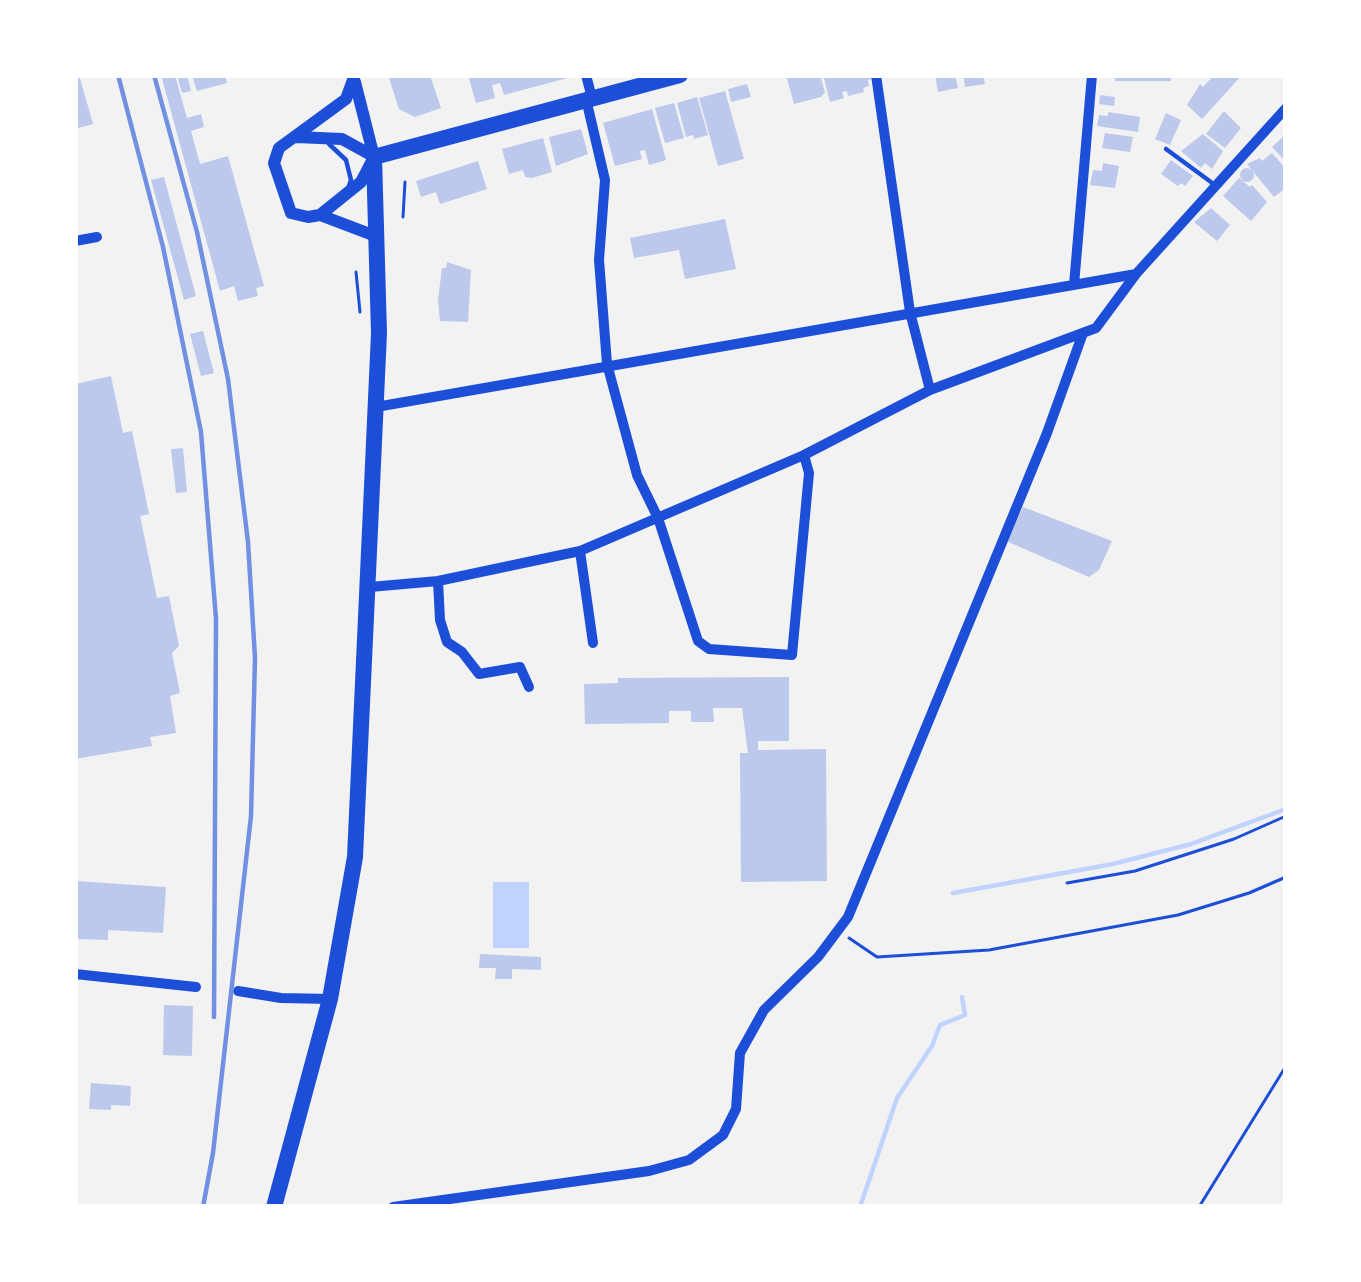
<!DOCTYPE html>
<html>
<head>
<meta charset="utf-8">
<style>
  body { margin:0 }
  #map { position:relative; width:1361px; height:1282px; overflow:hidden; background:#f2f2f2; font-family:Quicksand,sans-serif }
  canvas { display:block }
  .frame { position:absolute; inset:0; border:78px solid #fff; pointer-events:none }
</style>
</head>
<body>
<div id="map">
<canvas width="1361" height="1282"></canvas>
<div class="frame"></div>
</div>
<script>
const context = document.querySelector('canvas').getContext('2d');
context.lineJoin = 'round';
function fill(path, color) {
  context.fillStyle = color;
  context.fill(path, 'evenodd');
}
function poly(rows) {
  const path = new Path2D();
  for (const r of rows) {
    if (r.length === 3) {
      path.moveTo(r[0] + r[2], r[1]);
      path.arc(r[0], r[1], r[2], 0, 2 * Math.PI);
      continue;
    }
    path.moveTo(r[0], r[1]);
    for (let i = 2; i < r.length; i += 2) path.lineTo(r[i], r[i + 1]);
  }
  return path;
}
function trace(path, color, width, dash) {
  context.strokeStyle = color;
  context.lineWidth = width;
  context.lineCap = dash ? 'butt' : 'round';
  context.setLineDash(dash || []);
  context.stroke(path);
}
fill(poly([
  [493,882,529,882,529,948,493,948]
]), '#bfd3fe');
trace(poly([
  [953,893,1113,864,1191,844,1286,809],
  [860,1207,897,1098,932,1046,940,1025,965,1015,962,997]
]), '#bfd3fe', 4.5);
fill(poly([
  [75,75,79,75,93,124,75,129],
  [161,75,175,75,187,118,201,114,204,127,191,131,200,164,228,156,264,286,256,288,258,296,238,301,234,286,220,291],
  [177,75,187,75,191,91,182,93],
  [192,75,225,75,227,83,197,91],
  [388,75,430,75,441,108,415,117,399,109],
  [468,75,575,75,575,76,504,95,500,83,492,85,495,98,476,103],
  [786,75,820,75,825,92,821,97,794,104],
  [823,75,879,75,879,76,868,80,869,86,863,88,864,92,848,96,847,91,842,92,844,98,830,102],
  [935,75,955,75,958,88,938,92],
  [963,75,983,75,985,84,965,87],
  [1115,75,1171,75,1171,81,1115,81],
  [1214,75,1242,75,1202,119,1187,105,1200,84,1203,87],
  [747,84,751,97,731,102,728,89],
  [725,91,744,159,718,166,699,98],
  [1100,95,1115,97,1114,106,1099,104],
  [697,97,708,135,694,139,693,135,686,137,677,103],
  [674,103,684,138,665,143,655,108],
  [652,109,666,160,649,165,645,150,640,151,642,159,615,166,603,123],
  [1224,111,1241,128,1225,148,1206,134],
  [1108,112,1140,117,1138,132,1097,126,1099,115,1108,116],
  [1166,113,1181,120,1170,145,1155,139],
  [581,129,588,154,556,166,549,137],
  [1105,133,1133,137,1130,152,1102,148],
  [1203,134,1223,151,1212,169,1205,163,1201,168,1181,151],
  [1286,134,1286,162,1272,147],
  [543,138,552,172,532,178,525,177,523,170,509,174,502,149],
  [1272,153,1286,169,1283,190,1274,197,1247,164,1260,158,1262,161],
  [1171,160,1193,176,1185,186,1181,183,1178,186,1161,174],
  [478,161,487,189,440,204,436,192,421,197,416,181],
  [1103,163,1119,166,1115,188,1090,185,1093,170,1102,171],
  [1247,175,7],
  [164,177,196,296,184,300,151,180],
  [1239,178,1250,187,1252,185,1267,202,1251,221,1223,196],
  [1211,208,1230,225,1217,241,1194,222],
  [725,219,736,269,685,279,679,250,634,258,630,238],
  [447,262,471,270,468,322,440,321,438,300,442,268,446,268],
  [203,331,214,373,201,376,190,334],
  [111,376,123,433,132,431,149,514,140,516,157,598,169,596,179,646,172,653,180,693,170,696,176,733,150,737,152,746,75,759,75,384],
  [183,448,187,492,176,493,171,449],
  [1023,507,1112,541,1099,570,1089,577,1006,541],
  [789,677,789,741,758,741,758,750,826,749,827,881,741,882,740,753,748,753,742,708,713,708,714,722,691,722,691,711,669,711,669,723,585,724,584,684,618,683,618,678],
  [75,881,166,887,163,933,108,930,108,940,75,939],
  [480,954,541,957,541,970,512,969,512,979,495,979,496,968,479,968],
  [164,1005,193,1006,192,1056,163,1055],
  [91,1083,131,1086,130,1106,111,1105,111,1110,89,1109]
]), '#bdc9ec');
trace(poly([
  [403,217,405,182],
  [356,272,360,312],
  [1067,883,1135,871,1234,839,1286,816],
  [849,938,877,957,989,950,1178,915,1249,893,1286,877],
  [1199,1207,1286,1066]
]), '#1d4ed8', 3);
trace(poly([
  [329,144,346,160,351,180,348,189],
  [1166,149,1215,185]
]), '#1d4ed8', 4.5);
trace(poly([
  [586,75,592,98],
  [876,75,910,312,930,390],
  [586,99,605,180,599,260,607,364,637,475,658,518,698,641,709,649,792,655,809,473,804,455],
  [75,241,97,237],
  [1074,285,1092,75],
  [376,407,1136,274],
  [580,551,593,643],
  [438,581,440,620,447,642,462,652,479,674,520,667,529,687],
  [370,587,438,581,580,551,804,455,930,390,1096,328,1136,274,1286,108],
  [75,974,196,987],
  [238,991,281,998,330,999],
  [393,1207,649,1171,689,1160,723,1135,736,1109,740,1053,764,1010,818,957,848,917,1047,433,1083,333]
]), '#1d4ed8', 10);
trace(poly([
  [354,77,346,99,279,148,274,163,291,213,308,217,320,215,378,237],
  [296,137,342,139,373,156],
  [320,215,361,182,374,157,355,82]
]), '#1d4ed8', 12);
trace(poly([
  [274,1207,330,999,355,857,379,333,374,157,680,75]
]), '#1d4ed8', 16);
trace(poly([
  [118,75,163,247,201,432,216,619,214,1017],
  [154,75,197,232,228,379,248,542,255,658,251,816,213,1153,203,1207]
]), '#7290e2', 4.5);
</script>
</body>
</html>
